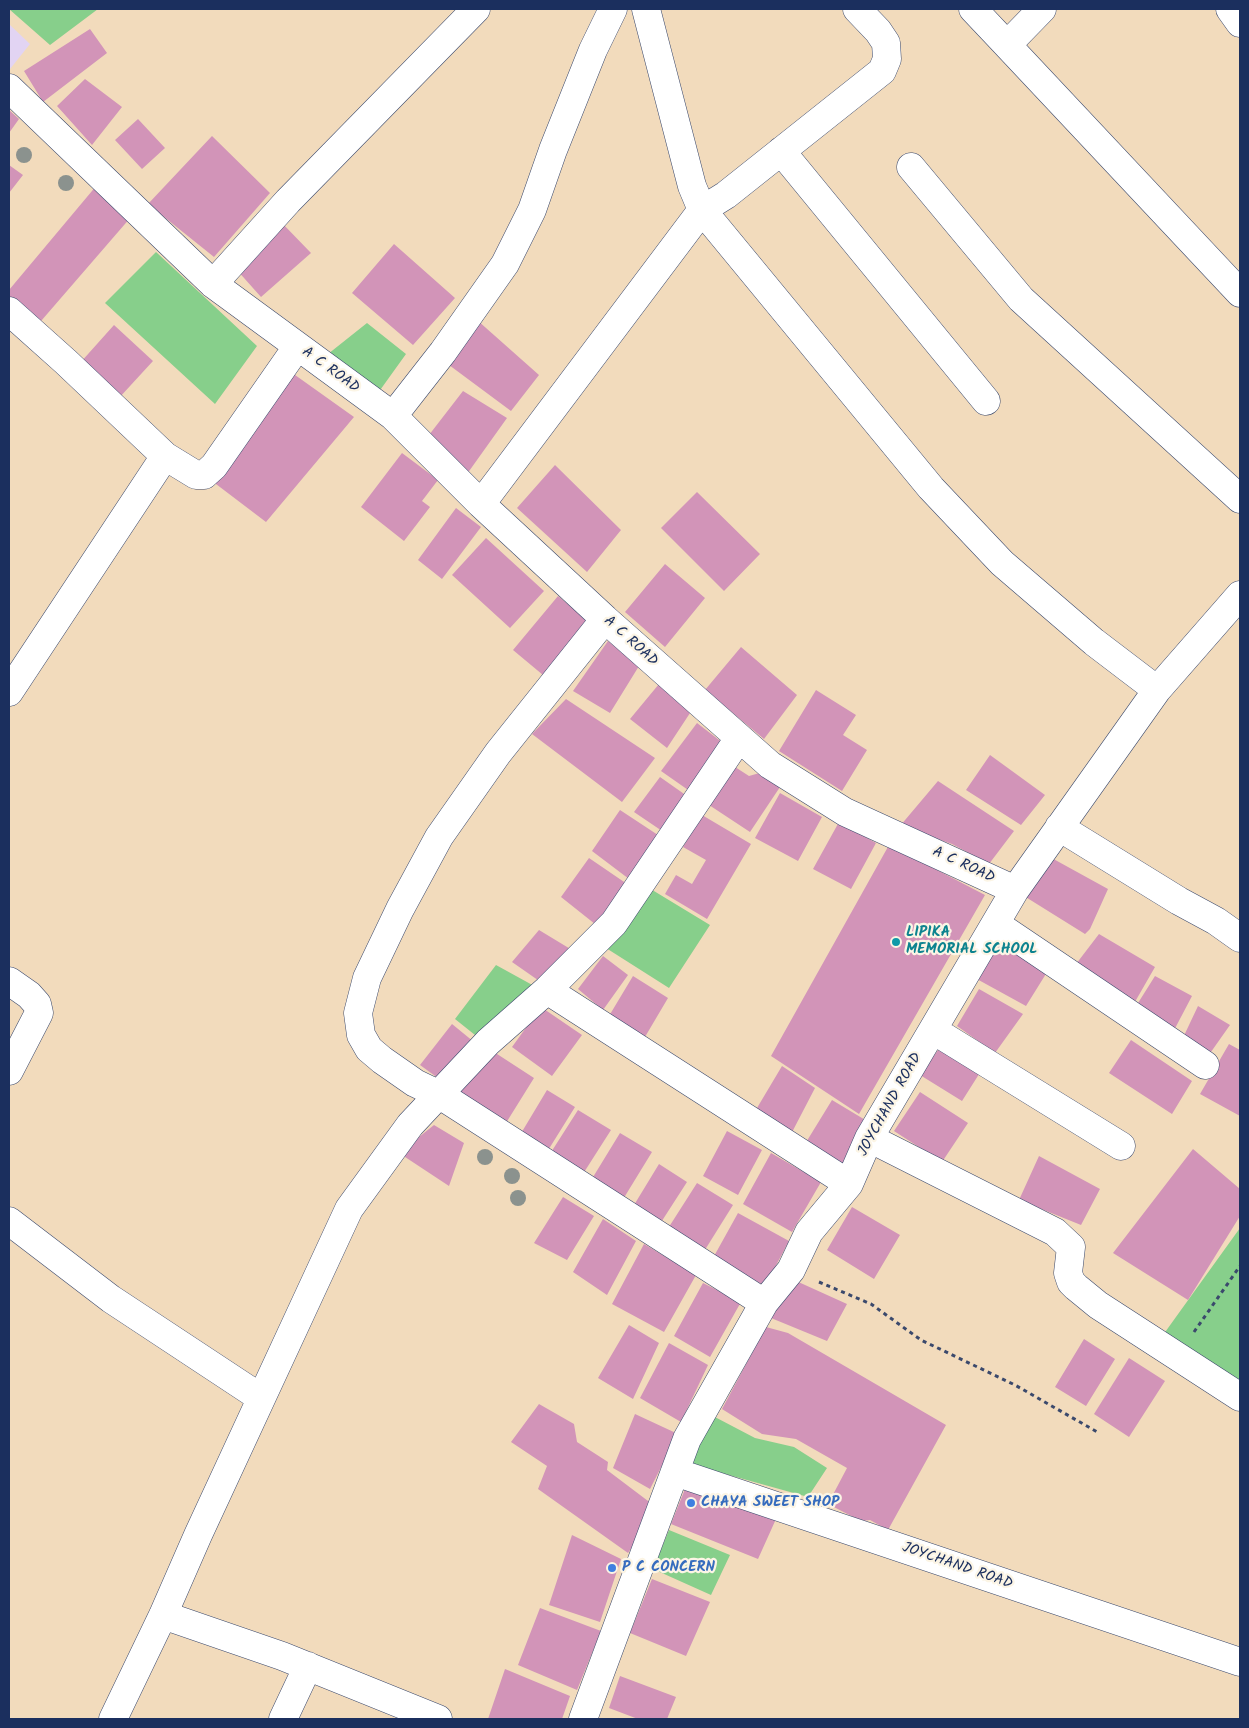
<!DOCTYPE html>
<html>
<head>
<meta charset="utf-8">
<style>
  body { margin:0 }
  #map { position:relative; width:1249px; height:1728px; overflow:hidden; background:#f2dbbc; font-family:Kalam,sans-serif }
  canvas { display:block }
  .frame { position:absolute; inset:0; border:10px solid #1b2f5e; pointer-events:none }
</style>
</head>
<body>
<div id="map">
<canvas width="1249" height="1728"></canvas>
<div class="frame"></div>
</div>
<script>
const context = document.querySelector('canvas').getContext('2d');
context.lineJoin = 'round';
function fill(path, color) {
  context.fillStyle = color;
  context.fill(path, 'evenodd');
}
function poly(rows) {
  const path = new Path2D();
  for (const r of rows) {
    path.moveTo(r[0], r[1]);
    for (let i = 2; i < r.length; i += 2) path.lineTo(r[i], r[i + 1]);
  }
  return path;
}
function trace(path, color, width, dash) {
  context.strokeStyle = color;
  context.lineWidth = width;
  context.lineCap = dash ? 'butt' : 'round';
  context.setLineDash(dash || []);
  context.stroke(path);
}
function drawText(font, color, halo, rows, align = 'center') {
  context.font = font + ' Kalam,sans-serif';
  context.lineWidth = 4.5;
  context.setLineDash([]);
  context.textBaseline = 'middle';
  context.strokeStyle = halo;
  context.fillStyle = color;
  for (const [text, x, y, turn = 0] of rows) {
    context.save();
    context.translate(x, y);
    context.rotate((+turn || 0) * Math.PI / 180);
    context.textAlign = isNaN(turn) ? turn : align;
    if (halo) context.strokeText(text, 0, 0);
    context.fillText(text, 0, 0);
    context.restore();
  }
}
fill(poly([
  [9,24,30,44,10,69,9,68]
]), '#e2d4f3');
fill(poly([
  [9,9,98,9,50,45],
  [156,252,257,346,215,404,105,303],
  [367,323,406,354,378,393,328,354],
  [649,888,710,925,669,988,606,948],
  [496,965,536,987,480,1039,455,1019],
  [1240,1228,1240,1397,1163,1335],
  [713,1416,755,1438,794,1447,827,1468,808,1497,693,1465,696,1442],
  [669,1530,730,1555,711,1595,653,1569]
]), '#87cf8b');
fill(poly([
  [90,29,107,53,43,102,24,71],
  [85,79,122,107,92,145,57,106],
  [9,110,19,119,9,133],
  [138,119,165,148,142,169,115,140],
  [212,136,270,193,214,257,148,204],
  [9,165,23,175,9,193],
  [97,185,131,217,35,328,9,304,9,290],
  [281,222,311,253,261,297,236,269],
  [394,244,455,298,413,345,352,293],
  [477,320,539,375,511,411,445,362],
  [114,325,153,361,119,398,80,363],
  [288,370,354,417,266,522,212,481],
  [463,391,507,418,467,474,429,435],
  [402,453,438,480,422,501,430,507,404,541,361,507],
  [555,465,621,530,587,572,517,508],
  [697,492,760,554,724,591,661,528],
  [456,508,481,527,442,579,418,560],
  [486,538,544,591,510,628,452,575],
  [665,564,705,598,665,647,625,612],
  [558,596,587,620,543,675,513,650],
  [608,641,639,666,610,713,573,691],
  [741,647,797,695,764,739,705,690],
  [659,684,692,710,667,748,630,719],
  [816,690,856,715,843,735,867,750,842,791,779,751],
  [566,699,655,758,622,802,532,734],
  [697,723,723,743,691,792,661,771],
  [990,755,1045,795,1021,825,966,790],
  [732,765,749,776,763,772,782,784,750,832,706,803],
  [660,777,687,796,665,833,634,812],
  [938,781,1014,831,989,864,952,844,900,826],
  [780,793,822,817,798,861,755,838],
  [620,810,661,837,633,882,592,851],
  [702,815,751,844,707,919,665,894,676,875,692,884,706,860,683,847],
  [839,822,876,843,851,889,813,869],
  [889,845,985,895,859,1114,771,1056],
  [1048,856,1108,889,1090,929,1085,934,1024,896],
  [589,858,630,886,600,928,561,897],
  [539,930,572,950,545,985,512,962],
  [1099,934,1155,967,1132,1007,1073,968],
  [998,941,1049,969,1026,1006,975,978],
  [603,956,628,975,603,1010,578,989],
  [633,976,668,998,642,1042,606,1021],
  [1155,976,1192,996,1171,1036,1133,1011],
  [979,989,1023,1014,995,1053,957,1026],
  [1198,1006,1230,1025,1206,1059,1181,1042],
  [541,1007,582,1035,552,1076,512,1047],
  [452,1024,474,1042,442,1081,420,1065],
  [1131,1040,1192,1081,1172,1114,1109,1073],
  [1229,1044,1240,1050,1240,1116,1200,1094],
  [941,1046,981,1071,962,1101,920,1075],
  [494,1052,534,1078,501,1131,451,1101],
  [782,1066,815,1088,789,1138,757,1108],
  [547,1090,575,1107,547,1152,520,1135],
  [920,1092,968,1123,942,1162,894,1131],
  [832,1100,867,1121,841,1166,805,1144],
  [578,1110,611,1130,581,1177,548,1157],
  [434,1125,464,1143,449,1186,399,1153],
  [727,1131,762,1150,738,1195,703,1176],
  [620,1133,652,1152,622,1201,590,1182],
  [1193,1149,1240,1189,1240,1216,1188,1300,1113,1253],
  [771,1153,821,1182,792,1232,743,1204],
  [1039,1156,1100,1189,1081,1225,1019,1200],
  [659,1164,687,1182,658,1227,631,1210],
  [697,1183,733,1205,703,1253,667,1230],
  [563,1197,594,1216,567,1260,534,1243],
  [852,1207,900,1235,874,1279,827,1250],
  [738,1213,789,1241,765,1286,713,1258],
  [603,1219,636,1241,607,1295,573,1272],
  [644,1244,696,1275,664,1332,612,1304],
  [794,1280,847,1304,827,1341,771,1318],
  [703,1283,741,1302,710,1357,674,1336],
  [629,1325,659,1343,633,1399,598,1378],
  [766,1327,788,1333,946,1425,888,1530,870,1520,861,1521,828,1504,847,1468,796,1439,762,1434,722,1409],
  [1084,1339,1115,1359,1086,1406,1055,1387],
  [669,1343,708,1365,681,1422,640,1398],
  [1129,1358,1165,1381,1129,1437,1094,1414],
  [539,1404,574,1424,577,1442,608,1462,607,1470,652,1504,645,1529,628,1553,538,1489,547,1466,511,1442],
  [635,1414,678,1434,650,1489,613,1468],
  [685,1489,776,1519,758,1559,671,1524],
  [572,1535,621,1559,600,1622,549,1605],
  [652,1579,710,1602,686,1656,630,1633],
  [540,1608,601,1631,577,1690,518,1665],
  [505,1669,570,1696,562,1719,488,1719],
  [620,1676,676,1697,667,1719,638,1719,609,1708]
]), '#d294b8');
const minor = poly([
  [646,9,692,186,702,210,931,488,1002,563,1094,642,1157,690],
  [973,9,1007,45],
  [1042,9,1007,45,1240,293],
  [1230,9,1240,23],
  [9,88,213,284,393,416,481,504,605,619,770,765,845,812,1015,890,1157,690,1240,595],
  [781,151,986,401],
  [911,167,1021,299,1240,499],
  [213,284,288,201,476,9],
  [9,311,66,362,165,456,9,692],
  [393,416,443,352,505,264,532,210,553,150,593,50,613,9],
  [165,456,196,475,204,475,214,466,297,347],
  [481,504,702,210,726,195,882,71,887,59,886,43,878,31,857,9],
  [605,619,498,753,439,837,400,909,367,978,358,1013,361,1035,369,1049,382,1060,415,1083,440,1095,764,1303],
  [1059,827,1179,901,1216,921,1240,938],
  [996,924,1205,1065],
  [9,981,29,995,37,1004,39,1013,9,1071],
  [547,990,849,1184],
  [933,1030,1121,1146],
  [869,1138,1055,1232,1071,1247,1068,1273,1071,1282,1076,1287,1098,1305,1240,1397],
  [9,1221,111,1299,261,1398],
  [675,1472,1240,1662],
  [163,1615,282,1656,438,1719],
  [113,1719,163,1615,198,1535,349,1209,410,1125,488,1042,547,990,614,923,739,738],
  [283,1719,308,1666],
  [583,1719,687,1439,764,1303,791,1270,809,1232,849,1184,869,1138,1015,890]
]);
trace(minor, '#3b496c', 29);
trace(poly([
  [819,1282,871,1304,921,1340,1015,1385,1099,1433],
  [1194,1332,1240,1266]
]), '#3b496c', 3, [4, 4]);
trace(minor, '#fff', 28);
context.fillStyle = '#8b928e';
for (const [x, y] of [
  [24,155],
  [66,183],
  [485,1157],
  [512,1176],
  [518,1198]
]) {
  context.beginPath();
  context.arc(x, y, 8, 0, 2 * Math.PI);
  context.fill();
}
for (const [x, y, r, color] of [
  [896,942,5,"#0f9aa8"],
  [691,1503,5,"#3f7fe0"],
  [612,1568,5,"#3f7fe0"]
]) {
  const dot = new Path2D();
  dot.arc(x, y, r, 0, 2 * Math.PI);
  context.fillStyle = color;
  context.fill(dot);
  trace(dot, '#fcf5e5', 2);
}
drawText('15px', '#1b2f5e', '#fcf5e5', [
  ["A C ROAD",330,371,36],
  ["A C ROAD",630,642,42],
  ["A C ROAD",963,866,25],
  ["JOYCHAND ROAD",891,1105,-61],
  ["JOYCHAND ROAD",957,1567,19]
]);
drawText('bold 15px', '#0d838f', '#fcf5e5', [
  ["LIPIKA",906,933],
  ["MEMORIAL SCHOOL",906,950]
], 'left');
drawText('bold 15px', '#366cbe', '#fcf5e5', [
  ["CHAYA SWEET SHOP",701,1503],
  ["P C CONCERN",622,1568]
], 'left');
</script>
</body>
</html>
